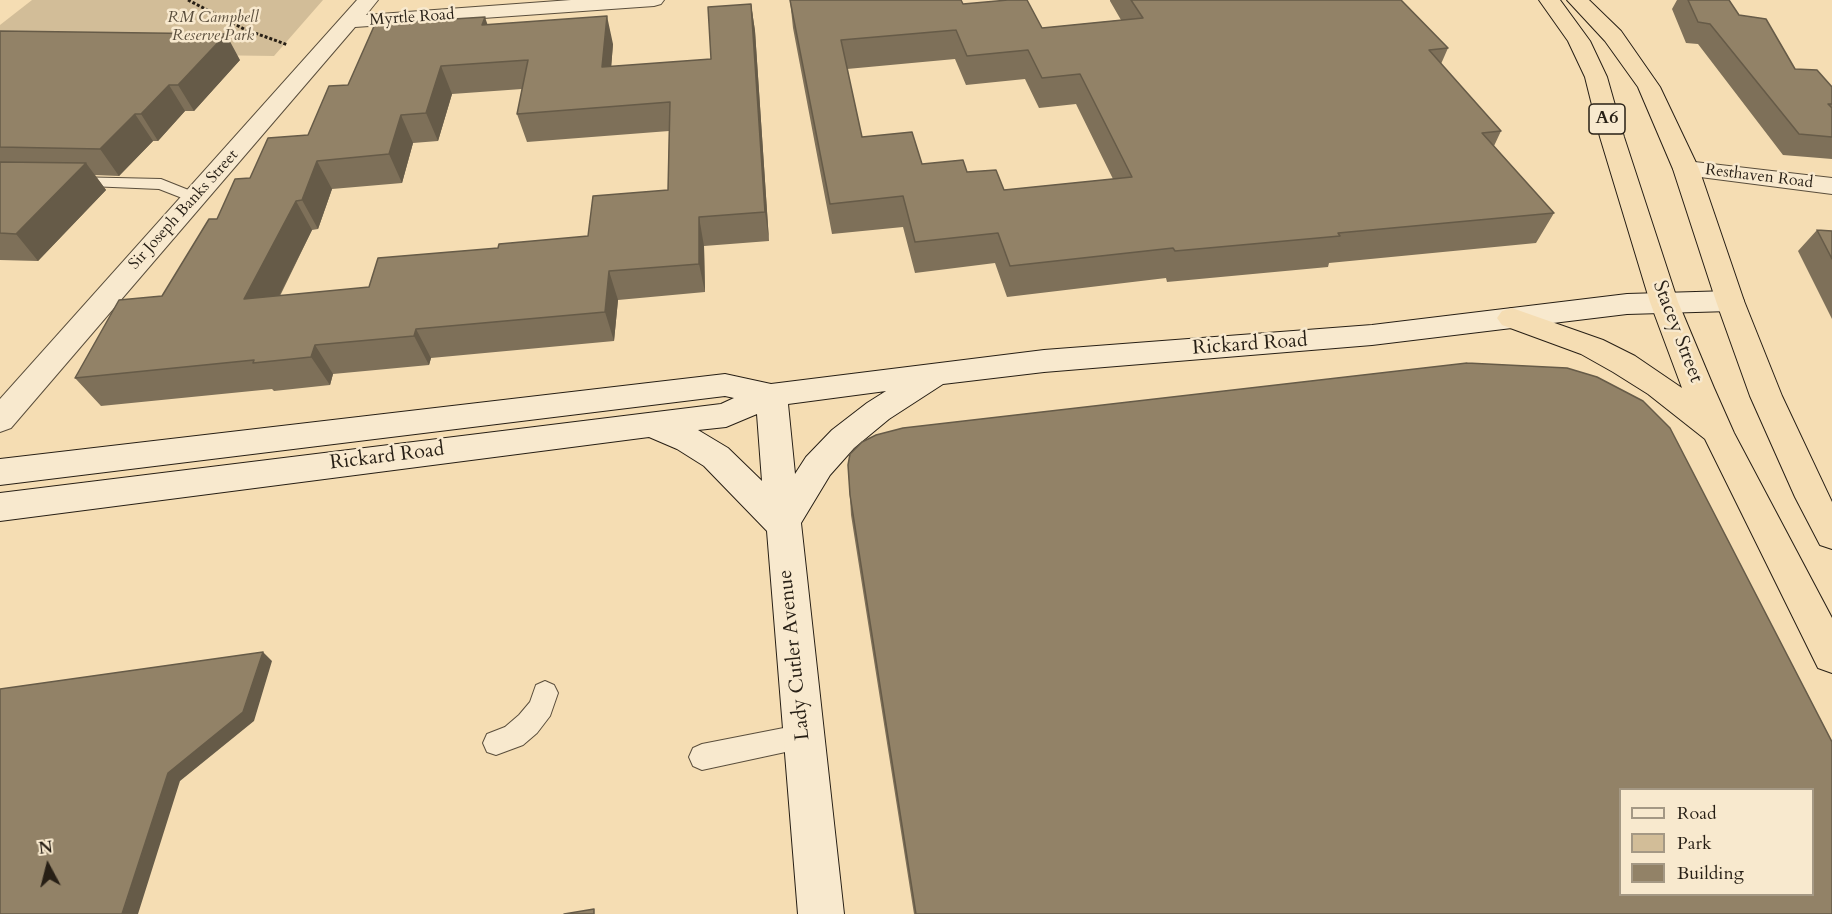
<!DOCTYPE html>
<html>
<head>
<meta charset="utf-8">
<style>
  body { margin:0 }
  #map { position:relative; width:1832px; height:914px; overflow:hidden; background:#f5ddb3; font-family:Cardo,serif }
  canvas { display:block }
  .legend { position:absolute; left:1619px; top:788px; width:195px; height:108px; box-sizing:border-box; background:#f8e9ce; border:2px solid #a49884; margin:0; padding:8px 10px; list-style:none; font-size:18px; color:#271f15 }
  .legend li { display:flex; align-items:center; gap:12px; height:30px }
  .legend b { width:30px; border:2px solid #a49884 }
  .north { position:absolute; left:18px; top:836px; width:60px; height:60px; -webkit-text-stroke:4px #f8e9ce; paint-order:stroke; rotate:353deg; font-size:16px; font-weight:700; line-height:24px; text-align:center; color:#271f15 }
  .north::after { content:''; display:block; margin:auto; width:21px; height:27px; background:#271f15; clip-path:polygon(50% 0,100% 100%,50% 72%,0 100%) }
</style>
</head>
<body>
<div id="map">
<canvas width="1832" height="914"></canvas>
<ul class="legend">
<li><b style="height:8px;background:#f8e9ce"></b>Road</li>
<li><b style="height:16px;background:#d2bd98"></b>Park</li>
<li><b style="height:16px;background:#928267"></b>Building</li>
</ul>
<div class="north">N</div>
</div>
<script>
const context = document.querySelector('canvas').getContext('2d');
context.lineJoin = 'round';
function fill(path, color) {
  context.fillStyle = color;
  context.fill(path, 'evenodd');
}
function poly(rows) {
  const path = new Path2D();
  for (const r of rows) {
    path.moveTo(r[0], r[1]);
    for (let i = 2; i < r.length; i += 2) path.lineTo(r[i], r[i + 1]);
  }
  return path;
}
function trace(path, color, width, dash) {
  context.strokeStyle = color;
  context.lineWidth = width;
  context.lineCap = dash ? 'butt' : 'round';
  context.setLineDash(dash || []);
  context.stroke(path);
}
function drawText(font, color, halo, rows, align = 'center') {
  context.font = font + ' Cardo,serif';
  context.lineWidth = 5;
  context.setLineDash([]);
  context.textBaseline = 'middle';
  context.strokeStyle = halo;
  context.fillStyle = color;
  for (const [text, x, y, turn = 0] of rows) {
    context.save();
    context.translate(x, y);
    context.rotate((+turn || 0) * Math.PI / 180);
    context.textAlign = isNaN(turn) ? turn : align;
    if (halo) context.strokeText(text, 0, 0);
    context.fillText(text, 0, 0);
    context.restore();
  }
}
fill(poly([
  [32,0,323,0,274,56,0,52,0,25]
]), '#d2bd98');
const lane = poly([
  [72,177,161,179,201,195,203,198,195,203,159,189,66,185,64,182,66,179,72,177],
  [545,681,554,685,558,693,550,716,537,733,523,745,496,755,487,752,483,743,487,734,505,727,519,715,530,702,536,685,545,681],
  [804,724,813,727,817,736,813,745,804,748,702,770,693,766,689,757,693,748,702,744,804,724]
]);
const street = poly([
  [357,0,378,0,366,15,571,0,664,0,661,4,654,6,355,27,11,428,0,432,0,399,357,0],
  [1686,161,1832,178,1832,194,1677,174,1673,169,1677,164,1686,161]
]);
const secondary = poly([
  [1730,291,1740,294,1744,301,1740,308,1730,311,1627,314,1372,345,1044,372,943,384,889,419,854,448,830,475,801,523,844,914,798,914,767,531,704,466,677,449,649,437,0,521,0,493,721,404,734,398,725,396,0,485,0,459,725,374,771,384,1044,350,1372,325,1627,294,1730,291],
  [886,391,867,403,832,430,806,457,795,474,788,404,886,391],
  [757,414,762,481,728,448,698,430,726,427,757,414]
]);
const highway = poly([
  [1539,0,1560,0,1590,41,1607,77,1624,137,1678,302,1714,388,1734,433,1832,618,1832,673,1818,668,1705,439,1648,394,1613,372,1581,354,1502,325,1497,318,1502,311,1512,308,1603,340,1635,356,1682,388,1650,302,1600,137,1585,77,1568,41,1539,0],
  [1567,0,1589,0,1621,31,1660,87,1699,169,1744,301,1782,396,1832,502,1832,549,1820,545,1795,497,1750,396,1716,301,1673,169,1638,87,1605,41,1567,0]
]);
trace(lane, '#5a4e3c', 2);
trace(street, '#5a4e3c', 2);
trace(secondary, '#271f15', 2);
trace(highway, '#271f15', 2);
trace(poly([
  [188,0,244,29,288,45]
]), '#271f15', 3, [3, 2]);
fill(lane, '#f8e9ce');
fill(street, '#f8e9ce');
fill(secondary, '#f8e9ce');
fill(highway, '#f5ddb3');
fill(poly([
  [790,0,963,4,1042,28,1121,20,1110,1,1110,0,1401,0,1448,48,1441,64,1501,131,1494,146,1554,213,1536,243,1329,263,1328,267,1167,282,1166,278,1007,297,995,263,915,273,903,227,832,234,793,28],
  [955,59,966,85,1025,79,1039,108,1076,104,1113,179,1004,190,967,172,922,164,862,137,847,69],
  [1677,0,1729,0,1739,15,1795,69,1832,87,1832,159,1783,155,1698,44,1686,43,1672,9],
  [751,4,755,31,769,241,704,246,705,292,618,300,614,341,431,358,429,365,333,374,330,385,274,391,272,389,101,406,75,378,162,296,217,219,250,178,308,135,348,85,487,25,613,44,611,67,711,59],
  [522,89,517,114,527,142,669,131,668,190,588,236,498,248,369,287,280,296,312,230,318,229,332,189,402,183,413,143,438,141,452,94],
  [0,31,240,60,194,111,185,111,158,141,153,141,119,176,95,175,106,190,38,261,0,260],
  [1817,230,1832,231,1832,319,1798,251],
  [848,465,1832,914,914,914,851,515]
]), '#7e7059');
fill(poly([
  [751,4,755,31,769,241,765,212],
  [607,16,613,44,609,95,602,67],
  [485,17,494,44,482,25],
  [226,34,240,60,194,111,178,85],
  [441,66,452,94,438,141,426,113],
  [169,85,185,111,158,141,141,114],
  [135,114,153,141,119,176,100,149],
  [401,115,413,143,402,183,389,154],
  [317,161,332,189,318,229,302,200],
  [86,163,106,190,38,261,16,234],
  [296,201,312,230,263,328,244,299],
  [699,217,704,246,705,292,699,264],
  [609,271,618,300,614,341,605,312],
  [416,329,431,358,429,365,414,336],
  [315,345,333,374,330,385,311,357],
  [263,652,272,661,254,721,180,781,138,914,122,914,168,773]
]), '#665b48');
const building = poly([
  [790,0,961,0,963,4,1008,0,1027,0,1042,28,1143,18,1131,0,1401,0,1448,48,1429,50,1501,131,1482,133,1554,213,1338,233,1340,236,1175,251,1173,248,1010,266,998,233,915,242,903,196,830,204,790,0],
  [956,30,967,56,1028,50,1042,78,1080,74,1132,177,1004,190,996,170,967,172,963,160,922,164,912,132,862,137,841,40,956,30],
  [1688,0,1729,0,1739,15,1766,19,1795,69,1817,70,1832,87,1832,104,1828,104,1832,108,1832,137,1799,134,1710,24,1698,22,1688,0],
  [751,4,765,212,699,217,699,264,609,271,605,312,416,329,414,336,315,345,311,357,253,363,254,360,75,378,119,300,162,296,209,219,217,219,235,179,250,178,268,138,308,135,329,86,348,85,375,24,485,17,482,25,607,16,602,67,711,59,708,7,751,4],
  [528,60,517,114,670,102,668,190,593,196,588,236,499,244,498,248,378,258,369,287,244,299,296,201,302,200,317,161,389,154,401,115,426,113,441,66,528,60],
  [0,31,226,34,178,85,169,85,141,114,135,114,100,149,0,147,0,31],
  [0,162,86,163,16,234,0,233,0,162],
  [1817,230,1832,231,1832,259,1817,230],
  [1467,363,1567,368,1597,377,1643,401,1670,428,1832,742,1832,914,916,914,850,495,848,465,850,454,862,442,876,435,903,428,1467,363],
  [1620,789,1812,789,1812,894,1620,894,1620,789],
  [263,652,243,712,168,773,122,914,0,914,0,689,263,652],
  [594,909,594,914,564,914,594,909]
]);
fill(building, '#928267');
trace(building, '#665b48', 1.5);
drawText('italic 16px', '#5a4e3c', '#f8e9ce', [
  ["RM Campbell",213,18],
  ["Reserve Park",213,36]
]);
drawText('16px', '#271f15', '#f8e9ce', [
  ["Myrtle Road",412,18,-4],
  ["Resthaven Road",1759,177,7],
  ["Sir Joseph Banks Street",184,210,-48]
]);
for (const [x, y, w] of [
  [1607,119,36]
]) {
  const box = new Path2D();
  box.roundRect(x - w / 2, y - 15, w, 30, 4.5);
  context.fillStyle = '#f8e9ce';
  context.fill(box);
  trace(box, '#271f15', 1.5);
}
drawText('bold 18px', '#271f15', null, [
  ["A6",1607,119]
]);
drawText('20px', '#271f15', '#f8e9ce', [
  ["Stacey Street",1677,332,69],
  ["Rickard Road",1250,345,-4],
  ["Rickard Road",387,457,-7],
  ["Lady Cutler Avenue",795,655,-96]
]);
</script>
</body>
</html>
